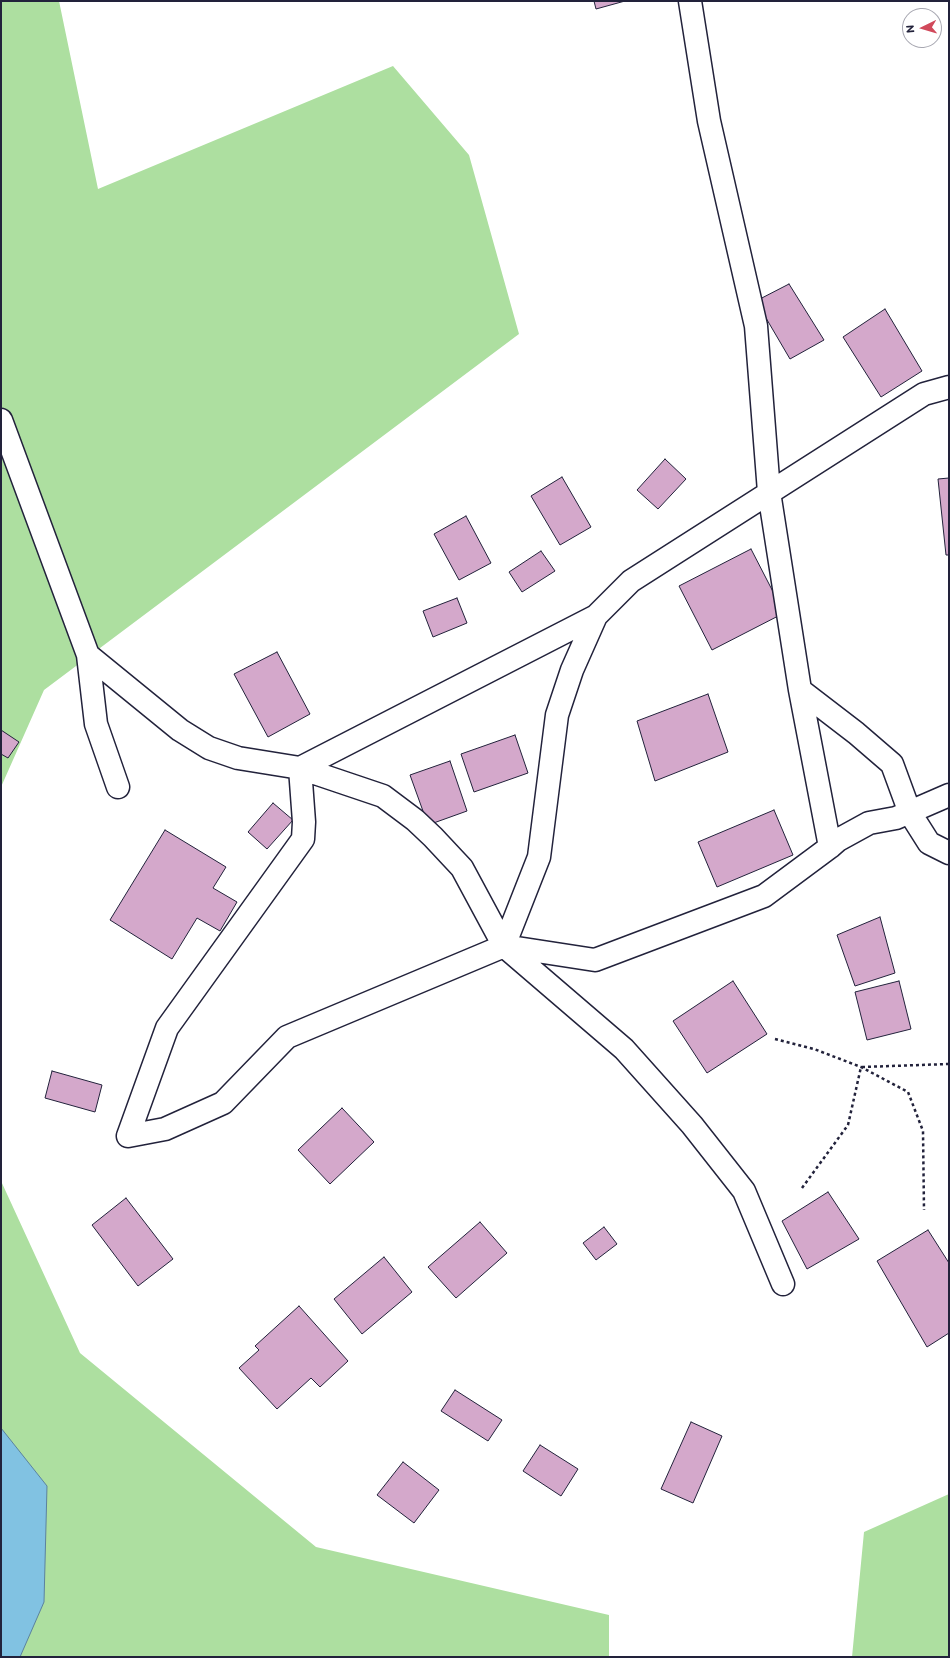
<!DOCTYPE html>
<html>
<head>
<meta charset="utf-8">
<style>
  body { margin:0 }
  #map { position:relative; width:950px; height:1658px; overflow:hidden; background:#fff; font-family:"Balsamiq Sans",sans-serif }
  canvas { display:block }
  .frame { position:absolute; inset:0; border:2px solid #22223b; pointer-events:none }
  .north { position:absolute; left:902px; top:8px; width:40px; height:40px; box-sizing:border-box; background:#fff; border:1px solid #a7a7b1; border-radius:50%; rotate:265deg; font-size:11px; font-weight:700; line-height:16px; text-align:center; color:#22223b }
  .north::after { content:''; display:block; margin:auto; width:14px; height:18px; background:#d1495b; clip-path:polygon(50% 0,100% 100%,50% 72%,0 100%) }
</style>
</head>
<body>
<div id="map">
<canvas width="950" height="1658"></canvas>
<div class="frame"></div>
<div class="north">N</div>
</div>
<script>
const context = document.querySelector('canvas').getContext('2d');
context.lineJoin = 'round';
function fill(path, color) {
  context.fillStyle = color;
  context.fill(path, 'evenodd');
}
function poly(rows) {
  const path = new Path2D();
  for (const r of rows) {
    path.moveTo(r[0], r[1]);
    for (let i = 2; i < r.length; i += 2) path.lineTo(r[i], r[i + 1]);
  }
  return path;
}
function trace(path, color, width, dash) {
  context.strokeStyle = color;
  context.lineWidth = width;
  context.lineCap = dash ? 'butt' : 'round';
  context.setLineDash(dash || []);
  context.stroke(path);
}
fill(poly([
  [1,1,59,1,98,189,393,66,469,155,519,334,44,690,1,787],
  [1,1181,80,1353,316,1547,609,1615,609,1657,1,1657],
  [949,1494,949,1657,852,1657,864,1532]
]), '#addfa0');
const water = poly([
  [1,1428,47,1486,44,1602,20,1657,1,1657,1,1428]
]);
fill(water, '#81c2e2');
trace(water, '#5b829f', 1);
const building = poly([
  [594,1,625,1,596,9,594,1],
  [789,284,824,340,790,359,756,301,789,284],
  [885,309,922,371,881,397,843,337,885,309],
  [665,459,686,479,658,509,637,490,665,459],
  [562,477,591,527,560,545,531,496,562,477],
  [949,478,949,555,946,555,938,479,949,478],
  [466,516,491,563,459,580,434,534,466,516],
  [751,549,784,613,712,650,679,586,751,549],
  [541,551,555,571,522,592,509,572,541,551],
  [457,598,467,623,433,637,423,611,457,598],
  [277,652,310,714,268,737,234,674,277,652],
  [708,694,728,752,655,781,637,721,708,694],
  [1,730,19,742,8,758,1,754,1,730],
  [515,735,528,773,474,792,461,754,515,735],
  [450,761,467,811,428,825,410,775,450,761],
  [273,803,293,820,267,849,248,832,273,803],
  [774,810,793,855,717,887,698,842,774,810],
  [165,830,226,867,213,888,237,902,220,931,197,918,172,959,110,920,165,830],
  [880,917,895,973,855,986,837,935,880,917],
  [733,981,767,1034,707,1073,673,1021,733,981],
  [899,981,911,1029,867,1040,855,992,899,981],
  [52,1071,102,1085,95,1112,45,1098,52,1071],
  [342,1108,374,1142,330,1184,298,1150,342,1108],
  [828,1192,859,1239,807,1269,782,1221,828,1192],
  [126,1198,173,1259,138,1286,92,1225,126,1198],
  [480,1222,507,1253,456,1298,428,1267,480,1222],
  [604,1227,617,1244,596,1260,583,1243,604,1227],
  [928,1230,949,1263,949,1333,927,1347,877,1261,928,1230],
  [384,1257,412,1292,362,1334,334,1299,384,1257],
  [299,1306,348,1361,320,1387,311,1378,277,1409,239,1368,259,1350,255,1346,299,1306],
  [455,1390,502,1420,488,1441,441,1411,455,1390],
  [691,1422,722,1436,693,1503,661,1489,691,1422],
  [540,1445,578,1469,561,1496,523,1471,540,1445],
  [403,1462,439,1490,414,1523,377,1495,403,1462]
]);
fill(building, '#d4a8cb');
trace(building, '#22223b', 1);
const minor = poly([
  [690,1,709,121,756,326,769,492,800,690,830,847],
  [1,420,88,655,180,730,209,748,238,758,300,768,383,796,415,820,433,837,462,868,504,946,624,1049,692,1125,744,1191,783,1284],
  [88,655,96,724,118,787],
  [800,690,856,733,892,764,910,813,929,843,949,853],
  [504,946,539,857,557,715,572,670,596,616,631,581,924,394,949,387],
  [128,1136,165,1129,223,1103,287,1037,504,946,595,960,764,896,830,847,838,840,869,823,896,818,949,795],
  [128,1136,167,1028,303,839,304,822,300,768,596,616]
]);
trace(minor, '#22223b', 25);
trace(poly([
  [775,1039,814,1049,861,1067,908,1092,923,1131,924,1210],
  [862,1067,949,1064],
  [802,1188,848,1125,861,1067]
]), '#22223b', 2.5, [3, 3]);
trace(minor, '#fff', 22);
</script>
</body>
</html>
